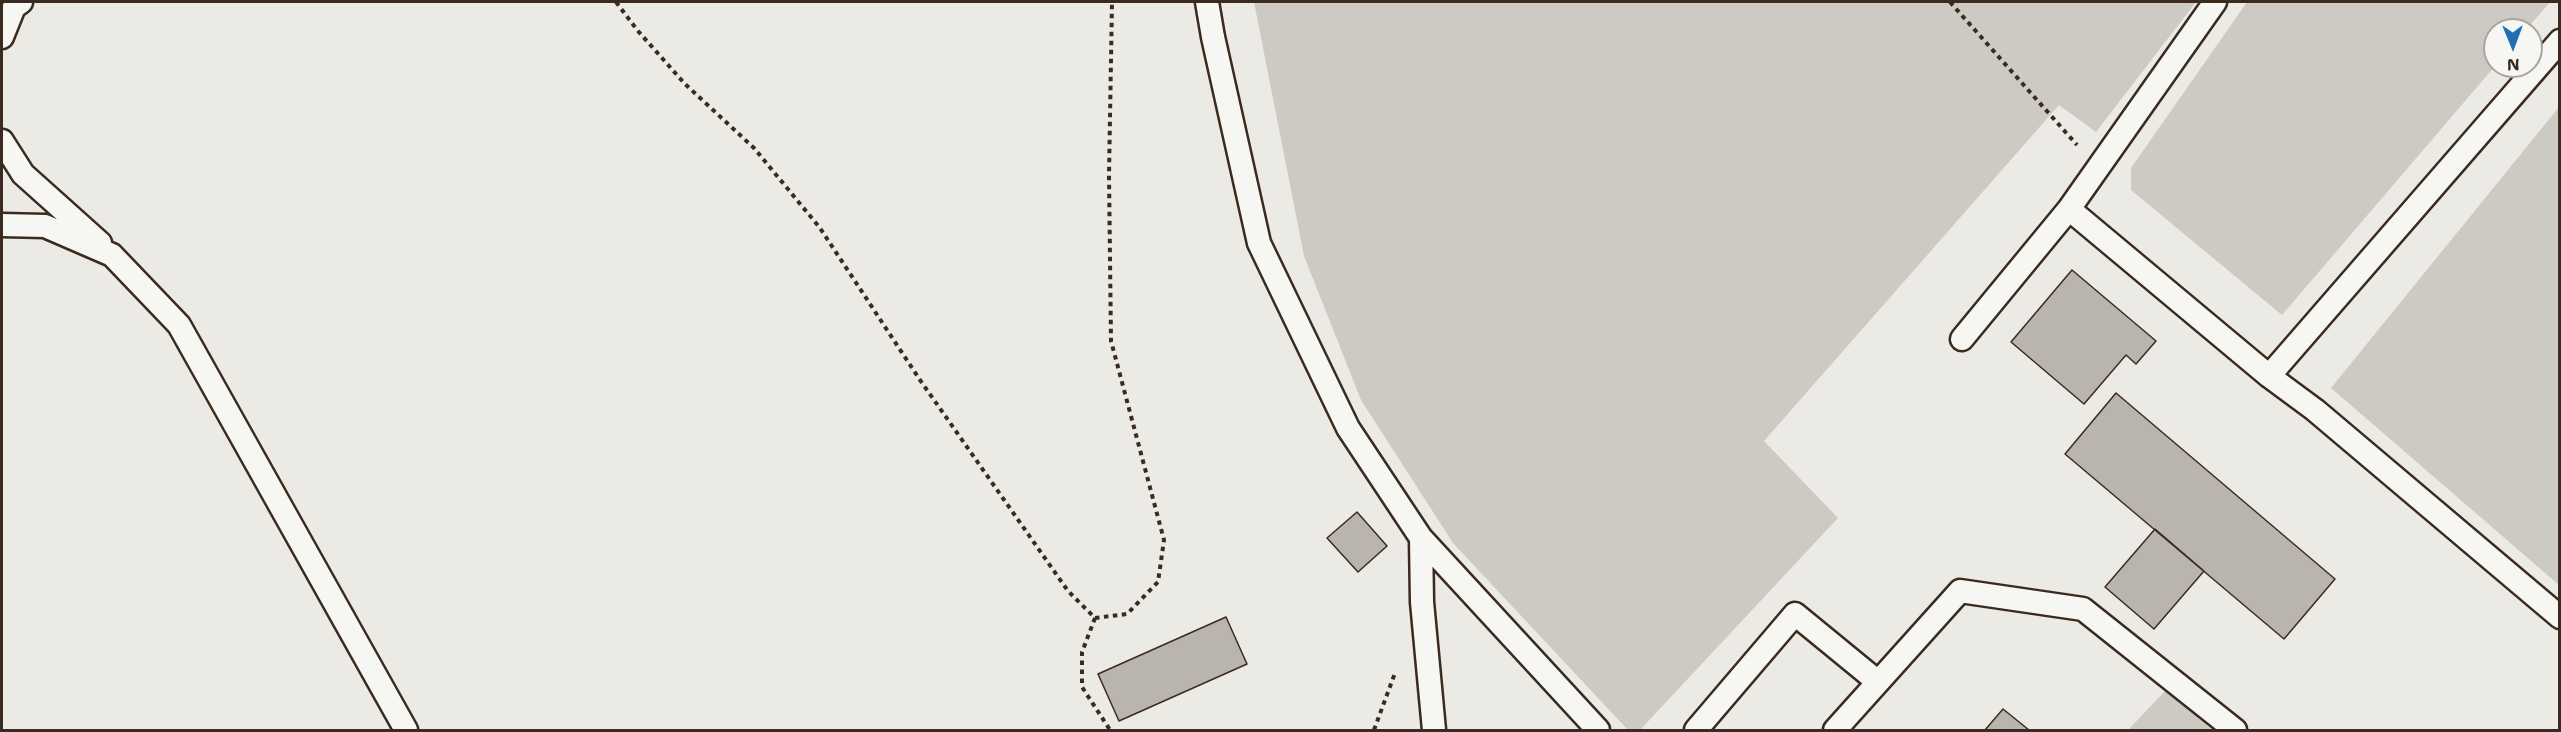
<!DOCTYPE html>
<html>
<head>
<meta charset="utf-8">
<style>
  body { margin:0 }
  #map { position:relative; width:2561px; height:732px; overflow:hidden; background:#ebeae5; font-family:"Shantell Sans",sans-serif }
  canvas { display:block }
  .frame { position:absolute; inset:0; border:3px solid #3b2a1e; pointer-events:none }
  .north { position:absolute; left:2483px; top:18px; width:60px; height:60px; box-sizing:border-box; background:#f6f6f2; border:2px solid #aba49d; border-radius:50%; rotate:179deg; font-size:16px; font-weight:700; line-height:24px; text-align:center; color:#3b2a1e }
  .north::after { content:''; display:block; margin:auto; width:21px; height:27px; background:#1f6fb2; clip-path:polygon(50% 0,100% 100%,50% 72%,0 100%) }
</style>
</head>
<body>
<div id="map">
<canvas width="2561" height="732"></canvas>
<div class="frame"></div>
<div class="north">N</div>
</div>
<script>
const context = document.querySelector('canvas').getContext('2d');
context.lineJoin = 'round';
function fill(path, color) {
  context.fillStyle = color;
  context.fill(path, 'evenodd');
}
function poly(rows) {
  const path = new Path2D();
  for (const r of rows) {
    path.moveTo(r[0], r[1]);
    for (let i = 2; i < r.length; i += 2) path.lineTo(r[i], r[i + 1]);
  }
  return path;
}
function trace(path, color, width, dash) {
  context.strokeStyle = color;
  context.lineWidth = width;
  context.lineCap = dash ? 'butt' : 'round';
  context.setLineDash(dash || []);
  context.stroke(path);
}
fill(poly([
  [1254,2,2196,2,2096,132,2059,105,1764,441,1838,518,1640,730,1628,730,1453,543,1361,400,1304,256],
  [2247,2,2550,2,2526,30,2495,30,2495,66,2282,315,2131,190,2131,168],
  [2559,107,2559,585,2331,388],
  [2166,690,2212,730,2128,730]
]), '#cdcac4');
const building = poly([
  [2072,270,2156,341,2136,364,2126,355,2084,404,2011,342,2072,270],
  [2116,393,2335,579,2284,639,2065,454,2116,393],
  [1357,512,1387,546,1358,572,1327,538,1357,512],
  [2155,529,2204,571,2154,629,2105,587,2155,529],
  [1226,617,1247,664,1119,721,1098,674,1226,617],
  [2003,709,2029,730,1985,730,2003,709]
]);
fill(building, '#bab4ae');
trace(building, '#3b2a1e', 1.5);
const lane = poly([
  [1207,2,1213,37,1259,243,1348,428,1421,538],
  [2,37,14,7,21,2],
  [2,141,23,174,100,243],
  [2069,209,2269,376,2315,410,2560,617],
  [2,225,45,226,112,255,179,325,406,730],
  [1962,339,2069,209,2215,2],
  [2269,376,2560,41],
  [1434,730,1422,602,1421,538,1598,730],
  [1696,730,1795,614,1878,682],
  [1835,730,1960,591,2083,609,2235,730]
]);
trace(lane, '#3b2a1e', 27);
trace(poly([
  [616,2,638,31,685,84,754,148,820,228,920,380,1068,591,1095,618],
  [1950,2,2077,145],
  [1095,618,1127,614,1158,582,1164,540,1111,341,1109,175,1112,2],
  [1095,618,1082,652,1082,687,1110,730],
  [1374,730,1395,673]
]), '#3b2a1e', 4, [4.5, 4.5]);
trace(lane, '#f6f6f2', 22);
</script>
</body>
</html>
